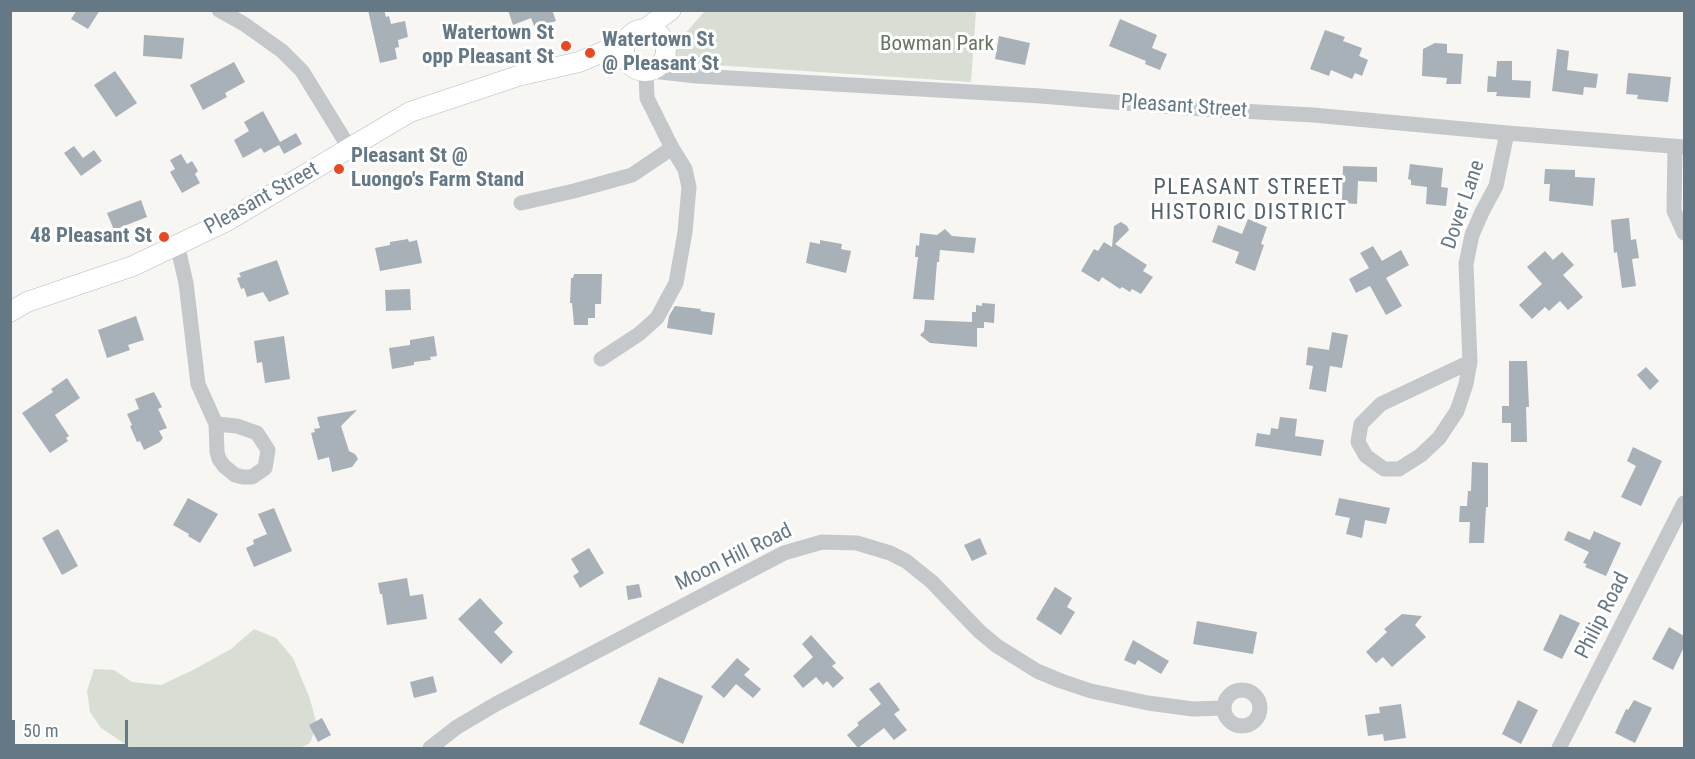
<!DOCTYPE html>
<html>
<head>
<meta charset="utf-8">
<style>
  body { margin:0 }
  #map { position:relative; width:1695px; height:759px; overflow:hidden; background:#f7f6f3; font-family:"Roboto Condensed",sans-serif }
  canvas { display:block }
  .frame { position:absolute; inset:0; border:12px solid #657885; pointer-events:none }
  .scale { position:absolute; left:12px; top:720px; width:116px; height:27px; box-sizing:border-box; border:3px solid #657885; border-top:0; padding-left:8px; font-size:18px; line-height:21px; white-space:nowrap; color:#657885; -webkit-text-stroke:4px #fff; paint-order:stroke }
</style>
</head>
<body>
<div id="map">
<canvas width="1695" height="759"></canvas>
<div class="frame"></div>
<div class="scale">50 m</div>
</div>
<script>
const context = document.querySelector('canvas').getContext('2d');
context.lineJoin = 'round';
function fill(path, color) {
  context.fillStyle = color;
  context.fill(path, 'evenodd');
}
function poly(rows) {
  const path = new Path2D();
  for (const r of rows) {
    if (r.length === 3) {
      path.moveTo(r[0] + r[2], r[1]);
      path.arc(r[0], r[1], r[2], 0, 2 * Math.PI);
      continue;
    }
    path.moveTo(r[0], r[1]);
    for (let i = 2; i < r.length; i += 2) path.lineTo(r[i], r[i + 1]);
  }
  return path;
}
function trace(path, color, width, dash) {
  context.strokeStyle = color;
  context.lineWidth = width;
  context.lineCap = dash ? 'butt' : 'round';
  context.setLineDash(dash || []);
  context.stroke(path);
}
function drawText(font, color, halo, rows, align = 'center') {
  context.font = font + ' "Roboto Condensed",sans-serif';
  context.lineWidth = 6;
  context.setLineDash([]);
  context.textBaseline = 'middle';
  context.strokeStyle = halo;
  context.fillStyle = color;
  for (const [text, x, y, turn = 0] of rows) {
    context.save();
    context.translate(x, y);
    context.rotate((+turn || 0) * Math.PI / 180);
    context.textAlign = isNaN(turn) ? turn : align;
    if (halo) context.strokeText(text, 0, 0);
    context.fillText(text, 0, 0);
    context.restore();
  }
}
fill(poly([
  [705,11,976,11,971,82,683,63,678,61,672,52,673,47],
  [254,629,276,638,293,658,310,699,317,725,310,743,300,748,131,748,101,728,90,712,87,691,94,669,114,670,132,682,161,685,191,671,231,649]
]), '#d8ded4');
fill(poly([
  [77,10,100,10,88,29,71,19],
  [368,10,384,10,386,17,389,16,391,24,405,21,408,37,398,40,399,47,395,48,397,59,380,63],
  [508,10,552,10,556,21,535,28,531,18,513,25],
  [1120,19,1157,35,1152,48,1167,54,1160,70,1145,64,1146,61,1109,46],
  [1325,30,1345,37,1343,41,1362,48,1359,56,1368,60,1362,76,1355,73,1352,79,1331,70,1329,76,1310,69],
  [144,35,184,38,182,59,143,56],
  [999,36,1030,43,1025,65,995,59],
  [1435,43,1447,44,1447,53,1463,54,1461,84,1446,84,1447,78,1422,76,1423,49],
  [1557,49,1569,51,1567,70,1598,74,1596,88,1584,87,1583,95,1552,91],
  [1497,61,1512,61,1512,80,1531,81,1530,98,1496,96,1497,92,1487,92,1488,76,1496,77],
  [234,62,245,82,225,93,227,97,203,110,190,85],
  [115,71,137,103,116,117,94,85],
  [1628,73,1671,77,1668,102,1637,99,1638,95,1626,94],
  [263,111,280,142,296,133,302,144,284,154,279,145,264,153,261,148,243,158,234,140,249,131,244,122],
  [74,146,83,158,94,150,102,161,81,176,64,153],
  [181,154,187,164,192,161,198,171,195,174,200,183,182,193,170,172,175,169,170,160],
  [1410,164,1443,168,1441,187,1448,188,1446,206,1426,204,1427,187,1411,185,1411,180,1408,179],
  [1343,166,1377,167,1377,182,1358,181,1357,204,1342,203],
  [1545,169,1575,170,1575,177,1595,178,1593,206,1549,201,1550,184,1544,184],
  [141,200,147,217,114,230,107,213],
  [1629,218,1631,240,1636,239,1639,258,1632,259,1636,286,1622,288,1617,252,1614,253,1611,220],
  [1248,219,1267,227,1261,244,1264,245,1255,271,1235,263,1239,252,1212,242,1218,225,1242,234],
  [1121,222,1127,226,1129,230,1115,244,1147,265,1143,271,1153,277,1141,294,1132,289,1130,292,1122,287,1120,289,1102,277,1099,282,1081,271,1094,249,1098,251,1104,242,1112,247,1114,226],
  [945,229,952,236,976,238,974,253,940,250,939,262,937,262,934,300,913,299,918,257,915,257,916,245,919,246,920,233,937,235],
  [408,239,409,242,417,240,422,263,380,271,375,248,390,245,390,242],
  [820,240,842,244,841,249,851,251,846,273,806,263,810,242,820,244],
  [1373,246,1382,261,1401,250,1409,265,1386,278,1402,306,1386,315,1370,286,1356,293,1349,279,1369,268,1360,253],
  [1545,251,1553,260,1562,252,1574,265,1563,275,1583,297,1568,310,1560,301,1549,311,1545,307,1532,319,1519,305,1542,284,1527,267],
  [277,260,289,294,269,302,263,292,247,297,244,288,241,289,237,278,241,277,239,273],
  [574,274,602,274,601,304,595,304,595,318,588,318,588,325,574,325,572,303,570,303,571,278,573,278],
  [410,289,411,310,386,311,385,290],
  [982,303,995,304,994,323,984,322,984,328,977,328,977,347,930,343,920,335,924,331,925,320,972,322,972,312,976,312,976,305,982,306],
  [675,306,701,309,700,311,715,313,712,335,667,328,669,316],
  [136,316,144,340,128,345,130,350,107,358,98,330],
  [1332,332,1348,335,1342,368,1330,366,1326,392,1309,389,1313,366,1306,365,1308,347,1329,350],
  [284,336,290,379,265,383,262,362,257,363,254,341],
  [434,336,437,356,430,357,431,360,414,362,414,365,392,369,389,348,410,345,410,340],
  [1509,361,1527,361,1529,407,1526,407,1527,442,1511,442,1511,423,1502,423,1502,406,1509,406],
  [1646,367,1659,381,1650,390,1637,375],
  [67,378,80,398,55,415,69,436,66,438,68,441,50,453,22,413,53,392,51,389],
  [154,392,162,407,158,409,167,428,159,431,163,438,160,442,144,450,140,441,137,442,130,426,132,425,127,414,139,409,135,399],
  [357,410,341,426,349,451,355,454,358,459,352,467,332,472,329,457,318,460,311,433,315,432,314,429,320,428,317,417],
  [1280,417,1297,419,1295,436,1324,440,1321,456,1255,446,1257,433,1270,435,1271,428,1278,429],
  [1633,447,1662,461,1641,506,1621,497,1636,466,1627,461],
  [1472,462,1488,463,1488,507,1486,507,1484,543,1469,543,1470,522,1459,522,1460,506,1467,506,1468,491,1471,491],
  [188,498,218,514,200,543,188,536,189,534,173,525],
  [1339,498,1390,508,1386,524,1365,520,1362,538,1346,534,1350,518,1335,515],
  [274,508,292,551,254,567,246,548,254,544,253,540,267,534,258,514],
  [58,529,78,566,62,575,42,538],
  [1568,531,1590,540,1594,531,1621,543,1606,576,1585,567,1587,564,1583,563,1589,552,1564,540],
  [980,538,987,554,972,561,964,545],
  [589,548,604,573,580,588,573,576,579,572,571,559],
  [407,578,410,596,423,594,427,619,387,625,382,594,380,594,378,583],
  [639,584,642,597,628,600,626,586],
  [1055,587,1072,598,1067,607,1075,612,1061,635,1036,619],
  [480,598,503,623,494,632,513,652,501,664,458,619],
  [1402,614,1422,616,1415,625,1426,637,1392,667,1383,657,1376,663,1366,652,1387,632,1384,629],
  [1560,614,1580,623,1562,659,1543,650],
  [1197,621,1257,632,1253,654,1193,644],
  [1669,627,1684,636,1684,647,1673,670,1652,659],
  [811,635,836,663,832,666,844,678,833,688,827,681,823,685,816,677,803,688,793,676,813,657,802,644],
  [1133,640,1169,661,1161,674,1138,660,1135,665,1124,660],
  [737,658,750,669,744,675,761,689,753,698,736,684,724,698,711,687],
  [433,676,437,692,414,698,410,682],
  [659,677,703,696,683,744,639,724],
  [879,682,900,710,894,714,907,730,894,740,884,728,858,748,847,735,859,725,857,723,881,704,869,689],
  [1518,700,1538,710,1521,744,1502,734],
  [1634,700,1652,708,1635,743,1615,733,1626,709,1628,710],
  [1401,704,1406,738,1384,741,1383,734,1368,736,1365,715,1380,713,1379,707],
  [322,718,331,735,318,742,309,725]
]), '#a8b1b7');
const major = poly([
  [645,29,671,10],
  [645,50,21],
  [10,312,27,302,133,266,227,221,410,112,518,76,579,62,626,42]
]);
trace(major, '#b5babd', 21);
trace(poly([
  [219,10,244,24,282,51,302,71,350,149],
  [652,71,696,76,1041,96,1186,108,1313,115,1507,133,1684,147],
  [1675,146,1674,211,1684,233],
  [521,203,574,191,632,175,672,148],
  [177,244,186,283,198,384,216,424,237,426,257,433,268,450,265,468,252,477,243,477,235,475,224,466,219,459,217,452,216,424],
  [601,359,639,334,657,318,676,283,685,232,689,187,685,169,672,148,647,98,646,72],
  [1470,362,1381,404,1361,424,1358,442,1366,456,1384,469,1399,469,1421,455,1439,438,1457,411,1466,384,1470,362,1466,264,1472,235,1482,212,1496,186,1507,133],
  [1242,708,18],
  [430,748,457,727,496,704,784,553,822,542,857,543,890,553,906,561,932,582,980,632,997,646,1037,671,1061,681,1091,691,1148,703,1193,709,1224,708],
  [1559,748,1684,503]
]), '#c4c8cb', 15);
trace(major, '#fff', 20);
for (const [x, y, r, color] of [
  [566,46,6,"#e74922"],
  [590,53,6,"#e74922"],
  [339,169,6,"#e74922"],
  [164,237,6,"#e74922"]
]) {
  const dot = new Path2D();
  dot.arc(x, y, r, 0, 2 * Math.PI);
  context.fillStyle = color;
  context.fill(dot);
  trace(dot, '#fff', 2);
}
drawText('bold 21px', '#657885', '#fff', [
  ["Watertown St",554,34],
  ["opp Pleasant St",554,58],
  ["Watertown St",602,41,"left"],
  ["@ Pleasant St",602,65,"left"],
  ["Pleasant St @",351,157,"left"],
  ["Luongo's Farm Stand",351,181,"left"],
  ["48 Pleasant St",152,237]
], 'right');
drawText('21px', '#667760', '#fff', [
  ["Bowman Park",937,45]
]);
drawText('21px', '#657885', '#fff', [
  ["Pleasant Street",1184,107,4],
  ["Pleasant Street",262,199,-29],
  ["Dover Lane",1464,205,-71],
  ["Moon Hill Road",734,558,-26],
  ["Philip Road",1603,616,-63]
]);
context.letterSpacing = '1.5px';
drawText('22px', '#53616a', '#fff', [
  ["PLEASANT STREET",1249,188],
  ["HISTORIC DISTRICT",1249,213]
]);
context.letterSpacing = '0px';
</script>
</body>
</html>
